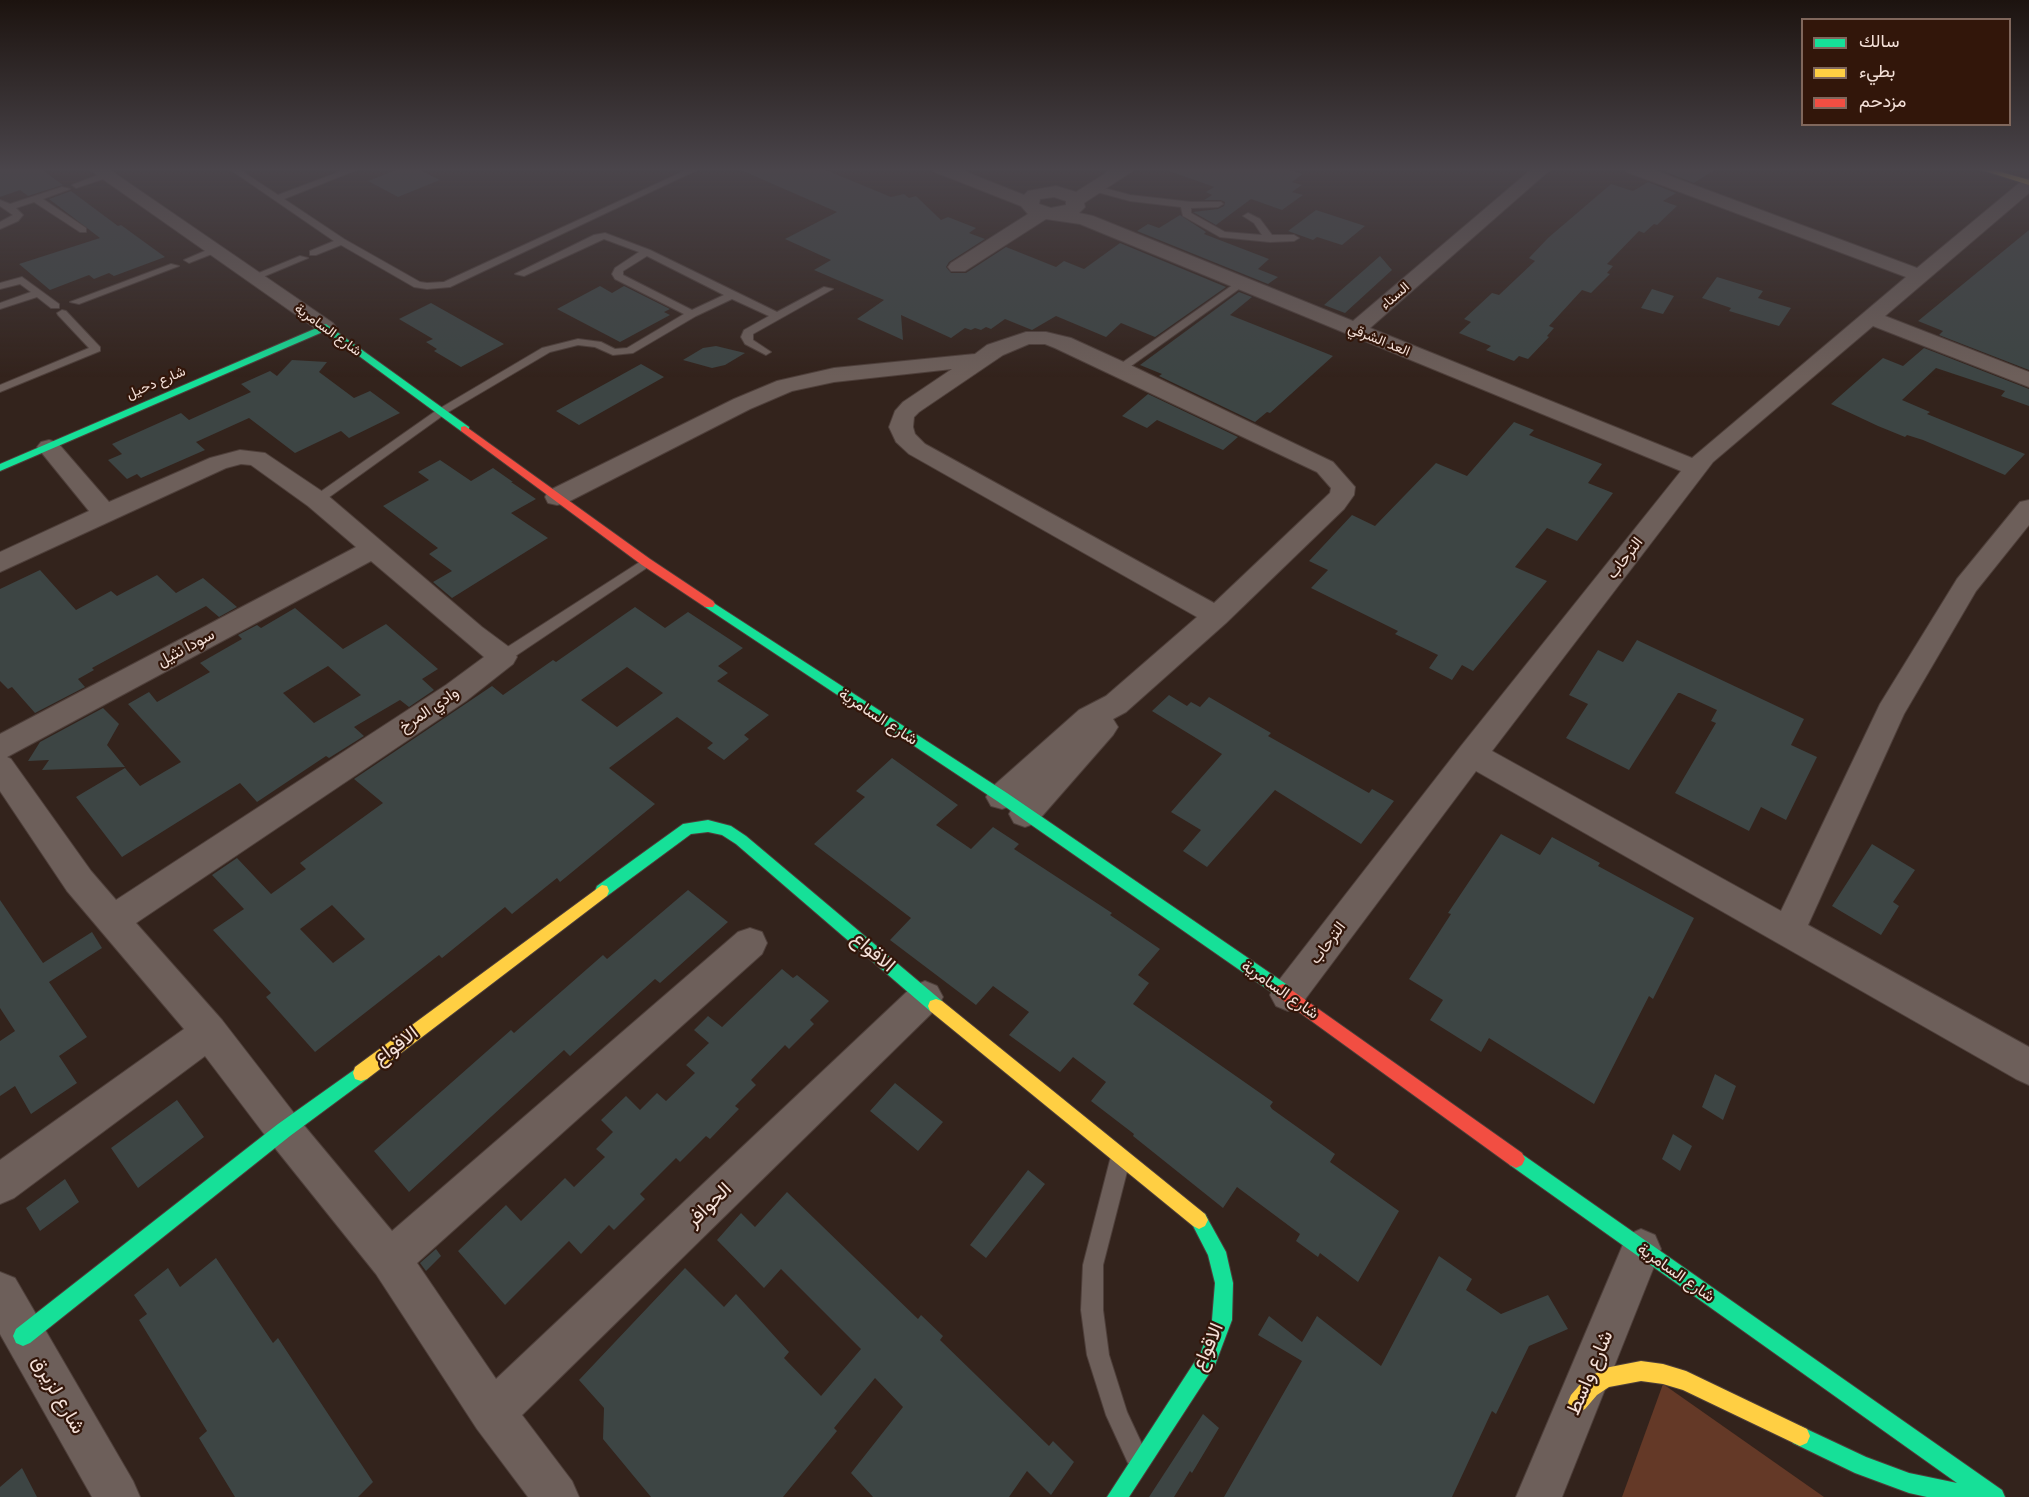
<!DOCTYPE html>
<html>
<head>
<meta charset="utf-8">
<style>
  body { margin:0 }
  #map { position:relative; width:2029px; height:1497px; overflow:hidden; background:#33231c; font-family:"IBM Plex Sans",Vazirmatn,sans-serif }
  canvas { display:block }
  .legend { position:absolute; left:1801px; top:18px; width:210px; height:108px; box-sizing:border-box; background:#32160a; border:2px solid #80675c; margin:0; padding:8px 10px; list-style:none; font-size:18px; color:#f4e0d8 }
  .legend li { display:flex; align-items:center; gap:12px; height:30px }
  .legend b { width:30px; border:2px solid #80675c }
</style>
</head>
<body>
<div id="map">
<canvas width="2029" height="1497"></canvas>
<ul class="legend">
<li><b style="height:8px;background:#16e098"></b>سالك</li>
<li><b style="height:8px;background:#ffcf43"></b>بطيء</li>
<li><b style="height:8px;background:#f24e42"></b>مزدحم</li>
</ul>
</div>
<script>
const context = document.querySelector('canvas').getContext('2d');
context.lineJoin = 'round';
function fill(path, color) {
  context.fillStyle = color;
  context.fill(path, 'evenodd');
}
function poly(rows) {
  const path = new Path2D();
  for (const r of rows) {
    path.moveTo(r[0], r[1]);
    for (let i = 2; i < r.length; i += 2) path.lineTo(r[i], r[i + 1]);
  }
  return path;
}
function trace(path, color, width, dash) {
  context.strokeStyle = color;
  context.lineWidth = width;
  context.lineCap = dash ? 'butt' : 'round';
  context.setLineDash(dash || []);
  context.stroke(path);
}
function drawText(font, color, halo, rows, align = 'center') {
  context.font = font + ' "IBM Plex Sans",Vazirmatn,sans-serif';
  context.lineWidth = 4.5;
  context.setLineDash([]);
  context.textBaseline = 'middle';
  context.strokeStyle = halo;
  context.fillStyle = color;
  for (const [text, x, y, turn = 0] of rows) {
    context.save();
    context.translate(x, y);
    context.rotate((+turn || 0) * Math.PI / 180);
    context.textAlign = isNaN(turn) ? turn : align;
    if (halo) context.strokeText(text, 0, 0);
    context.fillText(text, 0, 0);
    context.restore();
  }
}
fill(poly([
  [1663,1384,1824,1497,1622,1497]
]), '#643927');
fill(poly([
  [0,168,31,168,33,170,40,168,63,185,28,196,20,190,0,197],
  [401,168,416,168,440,180,398,197,368,181],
  [736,168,821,168,891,197,904,194,909,198,916,196,941,220,948,217,976,228,969,233,985,239,949,262,946,267,951,273,966,273,1006,247,1056,267,1064,261,1084,269,1120,243,1226,287,1155,337,1121,323,1106,337,1056,316,1032,330,1005,319,991,329,986,327,981,330,975,328,971,330,965,328,951,338,901,315,903,340,857,319,884,300,814,270,831,260,785,239,837,212],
  [1170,168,1282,168,1303,174,1292,182,1302,185,1292,192,1303,195,1282,210,1251,199,1216,225,1193,212,1218,209,1224,206,1225,202,1221,200,1204,200,1212,195,1206,192,1214,187,1169,171],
  [1672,168,1718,168,1694,183,1665,172],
  [1648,182,1676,193,1663,201,1677,206,1657,225,1654,224,1644,233,1639,231,1607,264,1613,266,1607,273,1610,274,1591,293,1582,290,1549,326,1554,328,1547,336,1549,337,1528,359,1519,356,1514,361,1486,350,1491,346,1459,333,1471,322,1464,319,1492,293,1499,295,1535,261,1529,258,1548,238,1611,184,1633,191],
  [71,191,118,226,121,225,165,257,114,276,109,273,94,279,89,275,50,290,19,264,100,238,49,199],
  [1316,210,1365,226,1342,245,1317,237,1313,240,1288,231],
  [1180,215,1206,232,1204,234,1269,259,1258,269,1278,277,1268,284,1137,231,1148,224,1159,228],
  [2029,230,2029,370,1939,335,1943,331,1918,321],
  [1380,256,1392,270,1345,313,1324,305],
  [1717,277,1763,291,1758,298,1791,308,1779,326,1729,311,1731,308,1702,298],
  [600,286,612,293,624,286,670,309,664,312,670,315,620,342,557,309],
  [1652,289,1674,296,1663,314,1641,308],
  [1239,292,1252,297,1230,315,1333,356,1270,413,1267,412,1255,422,1159,376,1162,374,1140,365],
  [431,303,504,344,461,367,434,351,437,349,426,342,433,339,399,319],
  [716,346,745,353,725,365,712,368,683,360,703,348],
  [1924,348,2029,389,2029,406,2001,396,2005,391,1936,368,1902,400,1930,412,1927,414,2025,454,2005,475,1923,440,1907,435,1905,437,1878,426,1831,404,1883,358,1903,366],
  [292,360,327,362,319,372,354,398,370,391,400,413,349,438,341,431,295,453,249,418,196,442,205,450,141,478,137,474,127,479,108,460,122,454,112,444,181,413,189,420,251,392,241,384,270,371,277,376],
  [641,364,664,377,579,425,556,411],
  [1148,394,1238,437,1223,450,1157,420,1147,428,1122,416],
  [1514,422,1534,430,1529,435,1602,464,1588,483,1613,493,1577,541,1547,528,1515,567,1547,581,1473,671,1462,665,1452,680,1429,668,1438,655,1395,634,1398,631,1311,588,1328,570,1309,561,1352,515,1375,526,1436,463,1467,476],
  [440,460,471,481,493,468,513,482,511,482,536,499,511,513,548,538,452,598,433,582,452,571,429,554,438,548,383,506,429,480,418,472],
  [40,570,76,610,111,591,117,596,157,575,176,593,203,578,237,607,219,617,206,606,92,668,94,670,78,679,85,687,35,713,12,687,8,689,0,681,0,589],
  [635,607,665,628,688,612,743,648,718,666,728,673,717,681,769,715,744,735,749,739,724,760,707,748,713,743,677,717,609,768,655,804,560,882,557,878,512,914,505,907,442,958,439,955,315,1052,266,997,271,993,213,930,244,909,212,875,237,858,271,894,306,869,300,863,383,803,354,779,492,686,503,695,553,660,556,662],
  [627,667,663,693,617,727,581,700],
  [332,905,365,939,333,963,300,929],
  [295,608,343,649,386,624,438,669,422,679,434,690,409,707,400,700,354,727,364,736,329,758,326,756,257,802,240,783,122,857,76,797,125,768,140,786,181,762,128,704,149,692,157,702,210,672,200,663,242,639,238,635,257,625,261,628],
  [328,666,361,695,314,723,283,693],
  [1637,640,1804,719,1791,745,1817,757,1786,820,1761,807,1749,831,1675,793,1716,723,1711,721,1717,710,1680,693,1678,693,1629,770,1566,738,1588,704,1569,695,1598,650,1623,662],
  [1169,695,1187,706,1191,702,1200,707,1209,697,1271,733,1268,736,1369,793,1372,789,1394,801,1361,844,1275,790,1207,867,1183,851,1201,830,1171,812,1222,754,1152,711],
  [103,708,119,724,107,745,125,767,42,770,49,760,28,761,40,742],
  [892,758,958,805,936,825,971,849,993,827,1019,844,1014,849,1112,913,1110,915,1160,949,1138,975,1149,983,1133,1004,1273,1102,1270,1106,1272,1109,1335,1154,1330,1162,1399,1211,1358,1282,1320,1253,1318,1257,1296,1241,1300,1234,1237,1187,1223,1208,1133,1136,1134,1134,1091,1101,1106,1082,1073,1057,1060,1072,1009,1035,1029,1012,993,986,976,1005,890,940,911,918,814,844,865,797,856,791],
  [1501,834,1540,855,1552,837,1600,863,1598,866,1694,918,1653,999,1649,996,1594,1104,1489,1038,1481,1052,1430,1020,1443,1000,1409,979,1451,914,1448,913],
  [1872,844,1915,870,1893,902,1899,906,1881,935,1832,906],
  [688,890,728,922,660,983,655,979,570,1056,564,1050,409,1192,374,1151,511,1030,514,1033,603,955,607,959],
  [0,900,43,963,92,932,102,948,49,982,87,1037,59,1056,77,1083,31,1114,15,1086,0,1096,0,1041,15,1031,0,1008],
  [782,969,793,978,797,975,829,1001,810,1020,814,1024,789,1049,785,1045,751,1080,756,1085,735,1106,739,1109,710,1139,706,1136,680,1162,676,1158,640,1194,645,1199,614,1230,609,1225,581,1254,569,1241,505,1305,458,1251,506,1205,521,1221,565,1178,574,1187,605,1157,596,1149,613,1132,601,1120,626,1096,640,1110,657,1093,666,1101,695,1073,686,1065,709,1043,694,1030,708,1016,722,1027],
  [1715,1074,1736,1086,1723,1120,1702,1107],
  [895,1083,943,1122,918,1151,870,1111],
  [177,1100,204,1137,138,1188,111,1148],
  [1673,1134,1692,1146,1680,1171,1662,1159],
  [1028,1170,1045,1184,986,1258,970,1245],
  [65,1179,79,1202,40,1231,26,1208],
  [787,1192,918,1319,921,1315,943,1336,940,1340,1049,1446,1053,1441,1074,1462,1051,1495,1027,1471,1009,1497,873,1497,851,1473,903,1407,875,1378,834,1428,837,1431,783,1497,651,1497,603,1439,604,1408,579,1380,685,1268,724,1307,736,1294,789,1352,784,1358,821,1396,861,1349,781,1269,764,1288,717,1240,741,1213,755,1227],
  [436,1249,441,1256,426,1271,420,1263],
  [1439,1256,1472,1279,1466,1290,1501,1314,1548,1295,1568,1329,1529,1346,1496,1414,1492,1411,1452,1497,1224,1497,1302,1361,1258,1335,1269,1316,1302,1342,1317,1316,1381,1366],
  [216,1258,273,1343,278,1338,373,1482,358,1497,235,1497,199,1438,207,1431,139,1320,147,1314,134,1295,168,1268,180,1287],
  [1203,1414,1219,1428,1192,1473,1190,1471,1174,1497,1149,1497],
  [22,1468,37,1497,0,1497,0,1487]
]), '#3d4544');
const lane = poly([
  [228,168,237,168,278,195,350,168,361,168,284,199,344,239,420,282,427,283,444,282,691,168,701,168,450,287,427,289,414,287,341,245,316,255,310,255,310,251,334,241,228,168],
  [106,172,109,173,109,177,76,188,72,185,106,172],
  [1093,185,1130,195,1191,202,1221,202,1223,204,1218,207,1191,208,1191,213,1225,232,1262,235,1254,223,1243,216,1248,213,1260,219,1272,235,1294,235,1299,238,1294,241,1270,242,1220,237,1183,216,1181,207,1130,201,1090,190,1090,186,1093,185],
  [62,187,70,189,43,199,86,228,86,232,80,232,34,202,16,208,23,215,18,221,0,229,0,222,13,215,0,206,0,200,10,204,62,187],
  [605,233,650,250,777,312,824,287,833,289,753,334,753,340,771,352,766,355,745,344,741,337,744,330,769,316,732,299,696,316,633,353,613,355,595,347,578,345,550,352,445,414,321,503,313,503,311,500,313,497,437,410,542,348,578,339,601,342,615,349,627,348,684,314,615,279,612,274,615,268,639,252,604,239,524,276,515,274,594,235,605,233],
  [647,256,724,295,692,310,623,275,623,271,647,256],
  [214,247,219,250,217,252,189,263,184,260,214,247],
  [300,256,308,258,258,279,249,277,300,256],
  [171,264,179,266,79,304,70,302,171,264],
  [22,277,59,304,59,308,51,308,37,297,0,309,0,303,31,292,20,284,0,289,0,283,22,277],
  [1237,282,1246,284,1124,371,1116,371,1116,367,1237,282],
  [62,310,66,311,100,347,100,351,0,392,0,385,89,348,58,315,57,313,62,310],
  [646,558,653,562,651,565,508,661,498,661,496,657,498,653,646,558],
  [1120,1150,1127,1153,1130,1160,1103,1265,1103,1310,1109,1355,1127,1412,1147,1455,1144,1463,1136,1466,1128,1463,1106,1415,1087,1355,1081,1310,1083,1265,1110,1160,1113,1153,1120,1150]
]);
const street = poly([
  [87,168,107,168,333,323,336,327,333,331,326,333,319,331,87,168],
  [932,168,956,168,1024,195,1028,191,1056,186,1076,192,1114,168,1134,168,1131,172,1084,203,1085,207,1079,213,1093,216,1353,321,1533,168,1552,168,1370,328,1692,458,1906,277,1627,172,1624,168,1648,168,1917,268,2023,180,2029,179,2029,193,1885,316,2029,372,2029,387,1873,326,1713,462,1492,751,1781,911,1880,704,1957,579,2020,502,2029,500,2029,525,1976,591,1904,714,1808,925,2029,1047,2029,1085,2016,1079,1476,771,1300,1006,1288,1011,1276,1006,1270,995,1276,984,1461,746,1681,471,1080,224,1046,219,965,271,951,271,948,267,951,263,1028,214,1021,206,935,172,932,168],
  [1054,197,1066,201,1066,205,1051,208,1039,204,1040,199,1054,197],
  [1026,332,1046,332,1071,338,1128,364,1333,462,1355,487,1354,495,1344,509,1226,623,1126,712,1113,719,1118,727,1113,735,1036,823,1025,827,1014,823,1009,814,1014,805,1002,809,991,806,986,797,991,788,1079,710,1106,696,1197,617,909,454,896,442,889,427,895,411,903,402,952,369,834,382,792,391,750,409,566,503,557,505,548,503,545,497,548,491,734,399,777,381,834,368,975,354,987,345,1026,332],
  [1029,344,1045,344,1055,348,1317,472,1331,488,1330,493,1214,603,925,444,915,434,913,427,914,417,919,412,1003,355,1029,344],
  [49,440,57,442,109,502,210,458,240,450,265,453,326,494,482,627,513,650,517,657,513,664,466,701,136,923,222,1020,297,1117,392,1231,738,932,750,928,762,932,767,943,762,954,417,1263,496,1379,913,986,925,981,937,986,943,997,937,1008,522,1415,572,1481,579,1497,528,1497,477,1429,376,1274,271,1143,205,1056,14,1198,0,1204,0,1160,184,1029,67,891,0,791,0,734,356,547,308,506,251,465,241,464,226,468,0,572,0,552,89,511,37,447,41,442,49,440],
  [371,561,484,657,446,685,116,900,91,871,11,759,7,757,371,561],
  [1641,1229,1655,1235,1661,1249,1562,1497,1516,1497,1627,1235,1641,1229],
  [0,1272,15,1278,133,1481,140,1497,92,1497,0,1334,0,1272]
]);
const fast = poly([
  [326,324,469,427,469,431,461,431,325,331,0,471,0,464,326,324],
  [709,600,1007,793,1289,986,1291,991,1289,996,1283,998,1277,996,997,801,705,607,703,604,709,600],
  [708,820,731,826,746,836,942,1001,944,1006,942,1011,936,1013,930,1011,736,844,722,835,708,832,691,834,607,896,602,897,597,896,595,891,597,886,683,824,708,820],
  [361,1065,367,1067,369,1073,367,1079,290,1136,30,1343,23,1346,16,1343,13,1336,16,1329,278,1124,361,1065],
  [1516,1150,2002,1490,2005,1497,1927,1497,1909,1493,1855,1473,1793,1443,1790,1436,1793,1429,1800,1426,1866,1457,1909,1473,1957,1483,1510,1165,1507,1159,1510,1153,1516,1150],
  [1199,1211,1205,1214,1226,1252,1233,1283,1232,1320,1215,1365,1129,1497,1107,1497,1201,1352,1212,1320,1215,1283,1208,1255,1190,1220,1193,1214,1199,1211]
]);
const slow = poly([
  [1976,168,1987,168,2029,180,2029,185,1976,168],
  [602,885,607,886,609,891,607,896,367,1079,361,1081,355,1079,353,1073,355,1067,602,885],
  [936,999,942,1001,1205,1214,1208,1220,1205,1226,1199,1229,1193,1226,930,1011,928,1006,930,1001,936,999],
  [1641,1361,1663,1364,1686,1371,1807,1429,1810,1436,1807,1443,1800,1446,1683,1390,1663,1384,1641,1381,1609,1387,1597,1395,1585,1409,1578,1412,1571,1409,1568,1402,1571,1395,1583,1381,1605,1368,1641,1361]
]);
const jam = poly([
  [465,426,650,559,713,601,715,604,713,607,705,607,642,565,461,431,461,427,465,426],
  [1283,984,1522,1153,1525,1159,1522,1165,1516,1168,1510,1165,1277,996,1275,991,1277,986,1283,984]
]);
trace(lane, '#4e3f3a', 2);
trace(street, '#4e3f3a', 2);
trace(fast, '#4e3f3a', 2);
trace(slow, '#4e3f3a', 2);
trace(jam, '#4e3f3a', 2);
fill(lane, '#6d5f5a');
fill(street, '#6d5f5a');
fill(fast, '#16e098');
fill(slow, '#ffcf43');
fill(jam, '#f24e42');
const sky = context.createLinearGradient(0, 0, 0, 377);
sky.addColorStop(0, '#1c130f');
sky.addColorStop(0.45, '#4a454b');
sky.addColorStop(1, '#4a454b00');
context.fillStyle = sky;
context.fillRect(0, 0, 2029, 377);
drawText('14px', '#f4e0d8', '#32160a', [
  ["السناء",1395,296,-41],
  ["شارع السامرية",328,330,36],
  ["العد الشرقي",1379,340,22],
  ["شارع دحيل",156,383,-23]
]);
drawText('16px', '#f4e0d8', '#32160a', [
  ["الترحاب",1625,558,-52],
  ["سودا نثيل",186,648,-28],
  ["وادي المرخ",429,710,-34],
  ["شارع السامرية",878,717,33],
  ["الترحاب",1328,943,-53],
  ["شارع السامرية",1280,990,35],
  ["شارع السامرية",1676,1273,35]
]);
drawText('20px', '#f4e0d8', '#32160a', [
  ["الاقواع",873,952,41],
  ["الاقواع",396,1046,-37],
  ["الحوافر",709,1205,-44],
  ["الاقواع",1208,1347,-66],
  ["شارع واسط",1590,1373,-67],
  ["شارع لزيرق",58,1395,60]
]);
</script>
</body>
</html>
